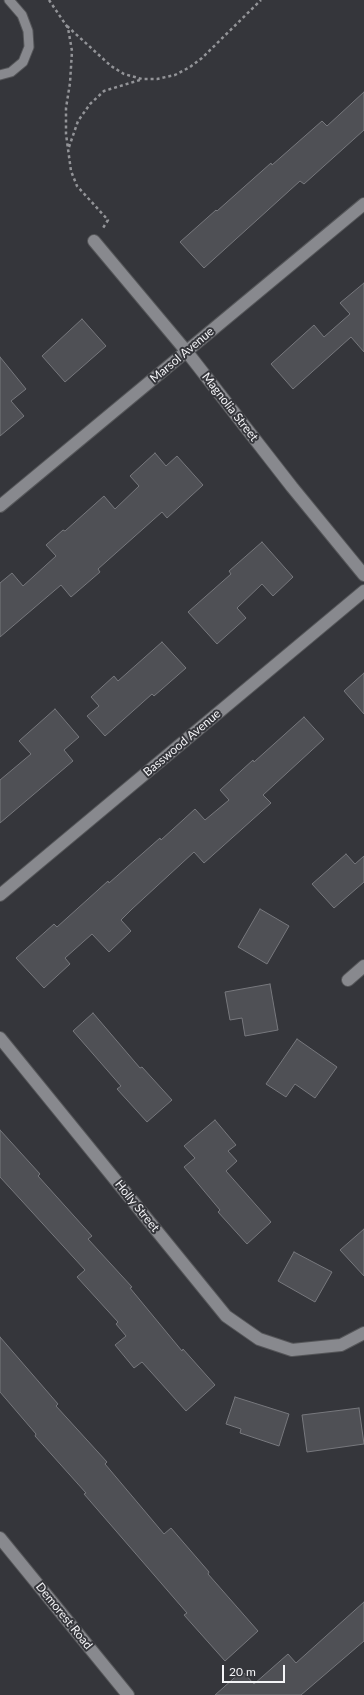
<!DOCTYPE html>
<html>
<head>
<meta charset="utf-8">
<style>
  body { margin:0 }
  #map { position:relative; width:364px; height:1695px; overflow:hidden; background:#35363b; font-family:Lato,sans-serif }
  canvas { display:block }
  .scale { position:absolute; left:222px; top:1665px; width:63px; height:18px; box-sizing:border-box; border:2px solid #f4f4f7; border-top:0; padding-left:5px; font-size:12px; line-height:14px; white-space:nowrap; color:#f4f4f7; -webkit-text-stroke:3px #35363b; paint-order:stroke }
</style>
</head>
<body>
<div id="map">
<canvas width="364" height="1695"></canvas>
<div class="scale">20 m</div>
</div>
<script>
const context = document.querySelector('canvas').getContext('2d');
context.lineJoin = 'round';
function fill(path, color) {
  context.fillStyle = color;
  context.fill(path, 'evenodd');
}
function poly(rows) {
  const path = new Path2D();
  for (const r of rows) {
    path.moveTo(r[0], r[1]);
    for (let i = 2; i < r.length; i += 2) path.lineTo(r[i], r[i + 1]);
  }
  return path;
}
function trace(path, color, width, dash) {
  context.strokeStyle = color;
  context.lineWidth = width;
  context.lineCap = dash ? 'butt' : 'round';
  context.setLineDash(dash || []);
  context.stroke(path);
}
function drawText(font, color, halo, rows, align = 'center') {
  context.font = font + ' Lato,sans-serif';
  context.lineWidth = 4;
  context.setLineDash([]);
  context.textBaseline = 'middle';
  context.strokeStyle = halo;
  context.fillStyle = color;
  for (const [text, x, y, turn = 0] of rows) {
    context.save();
    context.translate(x, y);
    context.rotate((+turn || 0) * Math.PI / 180);
    context.textAlign = isNaN(turn) ? turn : align;
    if (halo) context.strokeText(text, 0, 0);
    context.fillText(text, 0, 0);
    context.restore();
  }
}
const building = poly([
  [364,92,364,130,304,184,300,181,204,268,180,242,216,210,217,211,271,163,272,165,322,121,327,126,364,92],
  [364,283,364,352,351,337,293,389,271,364,314,325,324,337,350,314,340,303,364,283],
  [82,319,106,346,65,382,42,356,82,319],
  [0,357,26,389,11,401,24,416,0,436,0,357],
  [155,453,166,466,177,456,203,485,167,518,162,512,98,569,100,572,71,597,61,585,0,637,0,583,12,573,23,586,56,556,46,545,63,530,65,531,104,496,115,509,139,486,130,476,155,453],
  [262,542,293,577,273,596,262,584,237,608,246,618,217,644,188,612,231,574,229,571,262,542],
  [162,642,186,668,154,696,152,694,105,736,87,716,99,706,91,697,114,676,118,681,162,642],
  [364,673,364,714,344,691,364,673],
  [55,709,79,737,64,750,73,761,0,823,0,780,31,754,19,741,55,709],
  [304,717,324,739,263,795,271,803,204,863,194,852,132,909,121,920,131,931,109,952,92,934,65,958,70,964,44,988,16,958,54,924,57,927,108,881,109,883,160,838,161,840,195,809,205,820,229,800,220,790,253,760,254,762,304,717],
  [346,854,355,864,364,856,364,882,334,908,312,884,346,854],
  [260,909,289,926,267,964,238,947,260,909],
  [270,984,278,1030,245,1036,242,1018,230,1020,225,992,270,984],
  [93,1013,140,1068,142,1067,172,1100,147,1122,117,1089,121,1086,73,1031,93,1013],
  [297,1039,337,1067,315,1098,295,1084,286,1097,266,1084,297,1039],
  [215,1120,236,1145,228,1151,237,1161,226,1171,271,1222,247,1244,218,1212,220,1210,184,1167,195,1158,184,1146,215,1120],
  [0,1130,40,1174,38,1176,92,1236,88,1239,132,1287,130,1288,182,1351,183,1349,215,1385,186,1411,142,1362,134,1368,115,1345,126,1336,116,1324,118,1322,77,1277,85,1270,0,1177,0,1130],
  [364,1229,364,1276,340,1250,364,1229],
  [294,1252,332,1272,315,1302,278,1281,294,1252],
  [0,1337,58,1404,56,1406,107,1462,105,1464,164,1534,171,1528,209,1572,208,1574,258,1631,225,1661,184,1615,187,1613,84,1494,86,1493,35,1436,36,1434,0,1392,0,1337],
  [235,1397,289,1414,279,1446,240,1433,241,1429,226,1424,235,1397],
  [359,1408,364,1444,307,1452,302,1415,359,1408],
  [364,1602,364,1641,301,1695,215,1695,242,1671,254,1684,288,1654,296,1663,364,1602]
]);
fill(building, '#4f5055');
trace(building, '#77787d', 1);
const service = poly([
  [0,75,11,72,23,62,29,47,28,31,22,15,9,0]
]);
const minor = poly([
  [94,241,187,352,292,487,364,575],
  [0,506,364,204],
  [0,895,364,591],
  [348,980,364,966],
  [0,1038,226,1316,259,1339,292,1350,341,1345,364,1333]
]);
const tertiary = poly([
  [0,1538,128,1695]
]);
trace(service, '#555659', 11);
trace(minor, '#555659', 14);
trace(tertiary, '#555659', 14);
trace(poly([
  [49,0,68,28,72,51,70,83,66,108,66,134,71,171,77,186,108,220,103,228],
  [67,26,111,66,124,74,142,79,157,79,175,75,190,67,202,58,261,0],
  [69,147,78,121,90,104,104,91,140,80]
]), '#939498', 2.5, [3, 3]);
trace(service, '#88898e', 9);
trace(minor, '#88898e', 12);
trace(tertiary, '#88898e', 12);
drawText('12px', '#f4f4f7', '#35363b', [
  ["Marsol Avenue",182,355,-40],
  ["Magnolia Street",230,407,52],
  ["Basswood Avenue",182,743,-40],
  ["Holly Street",137,1206,51],
  ["Demorest Road",64,1616,51]
]);
</script>
</body>
</html>
